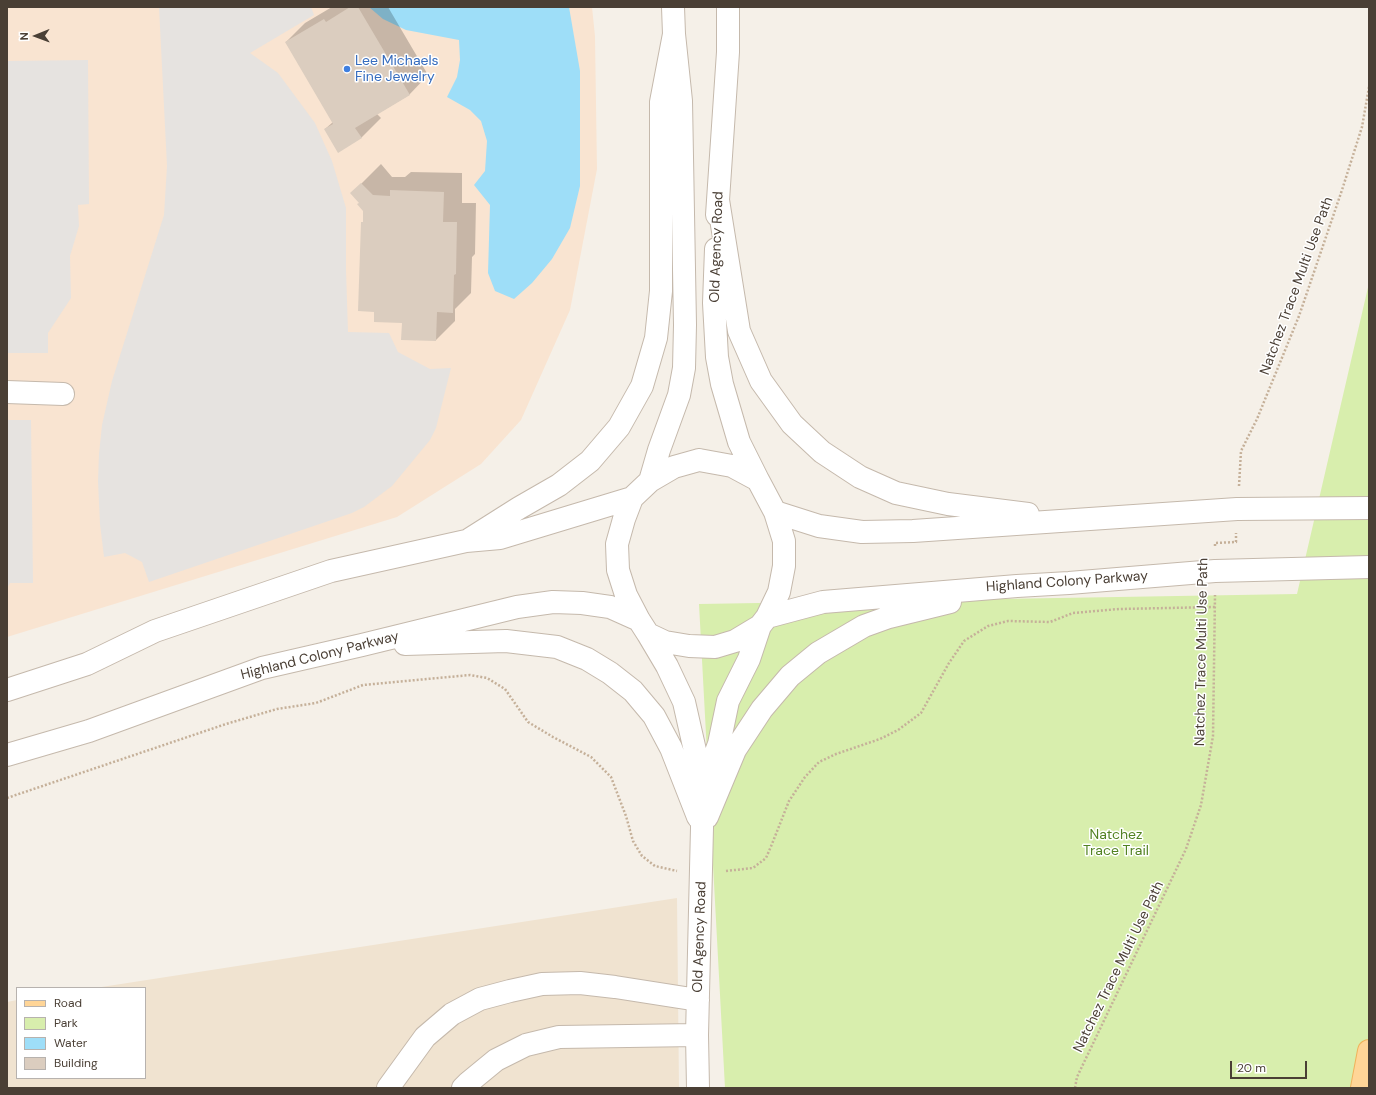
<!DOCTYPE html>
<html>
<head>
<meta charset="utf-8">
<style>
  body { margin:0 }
  #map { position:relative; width:1376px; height:1095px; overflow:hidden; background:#f5f0e8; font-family:"DM Sans",sans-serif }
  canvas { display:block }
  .frame { position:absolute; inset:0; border:8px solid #4a3f35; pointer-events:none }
  .legend { position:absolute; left:16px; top:987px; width:130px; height:92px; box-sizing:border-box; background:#fff; border:1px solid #b7b2ae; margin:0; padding:5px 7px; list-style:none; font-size:12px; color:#4a3f35 }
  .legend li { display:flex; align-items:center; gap:8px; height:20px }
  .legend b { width:20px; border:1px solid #b7b2ae }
  .north { position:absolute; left:16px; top:16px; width:40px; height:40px; -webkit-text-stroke:3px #fff; paint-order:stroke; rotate:269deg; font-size:11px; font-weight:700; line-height:16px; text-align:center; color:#4a3f35 }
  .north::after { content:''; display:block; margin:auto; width:14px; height:18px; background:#4a3f35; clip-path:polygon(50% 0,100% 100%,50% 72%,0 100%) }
  .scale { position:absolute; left:1230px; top:1061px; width:77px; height:18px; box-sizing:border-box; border:2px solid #4a3f35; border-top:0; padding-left:5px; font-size:12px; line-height:14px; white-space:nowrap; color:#4a3f35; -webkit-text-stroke:3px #fff; paint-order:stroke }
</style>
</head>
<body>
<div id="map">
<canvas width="1376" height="1095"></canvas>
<div class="frame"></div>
<ul class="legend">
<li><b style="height:5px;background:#ffd597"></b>Road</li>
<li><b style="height:11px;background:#d8eead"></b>Park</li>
<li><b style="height:11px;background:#9edef8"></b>Water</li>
<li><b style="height:11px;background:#dbcdbf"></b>Building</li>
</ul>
<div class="north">N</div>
<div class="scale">20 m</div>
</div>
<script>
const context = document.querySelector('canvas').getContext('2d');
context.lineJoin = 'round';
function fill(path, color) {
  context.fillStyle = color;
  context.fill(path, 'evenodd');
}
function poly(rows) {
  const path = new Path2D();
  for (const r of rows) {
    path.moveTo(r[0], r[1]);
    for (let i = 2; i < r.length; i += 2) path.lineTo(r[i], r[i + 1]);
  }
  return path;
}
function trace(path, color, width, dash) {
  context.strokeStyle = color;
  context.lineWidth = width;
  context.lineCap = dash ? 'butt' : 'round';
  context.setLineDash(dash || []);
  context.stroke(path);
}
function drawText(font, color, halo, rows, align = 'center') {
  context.font = font + ' "DM Sans",sans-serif';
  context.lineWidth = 3;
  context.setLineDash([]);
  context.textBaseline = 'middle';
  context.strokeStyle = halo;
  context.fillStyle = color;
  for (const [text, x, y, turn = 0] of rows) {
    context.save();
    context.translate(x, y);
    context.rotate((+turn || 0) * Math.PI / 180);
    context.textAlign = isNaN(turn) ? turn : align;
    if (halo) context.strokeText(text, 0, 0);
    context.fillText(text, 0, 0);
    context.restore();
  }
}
fill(poly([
  [7,7,592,7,595,36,597,169,570,310,521,420,481,464,397,517,7,637]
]), '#f9e4d1');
fill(poly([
  [677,898,679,1088,7,1088,7,1002,17,1000,17,1078,145,1078,145,988,95,988]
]), '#f0e3d0');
fill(poly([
  [1369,283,1369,1088,725,1088,699,604,1297,594]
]), '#d8eead');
fill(poly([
  [159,7,311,7,314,15,250,53,278,73,315,123,332,161,346,208,346,270,348,332,389,333,398,352,430,369,451,368,436,428,430,440,392,486,364,507,352,513,149,582,142,562,125,553,104,557,100,524,98,481,99,454,102,425,112,381,164,215,167,166],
  [88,60,89,204,78,205,79,226,70,256,71,298,48,333,48,353,7,353,7,61],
  [7,419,9,420,31,420,33,583,10,583,7,588]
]), '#e6e3e0');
fill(poly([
  [369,7,569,7,580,71,580,186,570,228,552,259,532,283,514,299,495,291,488,273,490,205,474,185,485,171,487,141,481,121,470,110,447,97,457,77,460,60,459,40,406,30,383,19]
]), '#9edef8');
fill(poly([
  [332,7,388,7,428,75,409,95,377,114,381,118,361,138,325,129,333,122,286,42,305,23],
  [381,164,392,177,405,177,411,172,462,173,462,203,476,203,475,254,472,257,471,293,455,309,455,321,436,340,403,322,375,311,362,223,364,221,364,211,360,203,352,193]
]), '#0003');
fill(poly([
  [350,7,358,7,410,95,355,128,362,138,338,153,324,129,333,124,285,42,324,19,326,22],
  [361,183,373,195,390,196,390,190,444,192,443,222,457,222,456,274,454,275,453,313,437,312,436,341,401,340,402,323,374,322,374,312,358,311,361,222,363,222,363,211,357,204,359,203,350,193]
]), '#dbcdbf');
const minor = poly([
  [718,200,739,331,761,381,792,424,822,452,860,477,896,493,948,504,1028,514],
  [717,215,728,52,728,7],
  [716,249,714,303,717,357,722,384,739,442,758,480],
  [7,392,63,394],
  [699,460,732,466,758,480,775,512,784,541,784,566,779,592,767,617,760,626,735,641,715,647,689,646,665,642,648,634,639,620,626,595,618,570,617,544,624,519,632,498,650,481,674,467,699,460],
  [650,481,659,450,679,395,684,368,685,325,681,101,674,34,673,7],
  [775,512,819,526,862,532,913,531,1237,509,1369,508],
  [470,539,519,508,559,485,590,461,619,427,642,386,656,338,661,291,661,102,674,34],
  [767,617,823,602,1017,586,1069,583,1215,571,1369,567],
  [648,634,667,666,684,702,703,786,697,1035,698,1088],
  [405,644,506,641,557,647,587,659,610,673,633,691,654,716,671,748,698,817],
  [7,690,87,664,155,631,331,571,466,541,500,538,632,498],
  [7,755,89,731,262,668,362,645,517,607,553,602,582,603,610,607,639,620],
  [703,786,719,744,728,701,749,659,760,626],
  [707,817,735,750,762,709,790,676,818,653,864,626,889,617,950,602],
  [388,1088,425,1037,452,1014,480,999,510,991,542,984,580,983,615,987,698,1000],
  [463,1088,468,1083,496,1060,526,1045,559,1037,697,1035]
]);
const major = poly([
  [1362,1088,1369,1051]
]);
trace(minor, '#c5b9ac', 24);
trace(major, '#f0b25b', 24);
trace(poly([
  [1239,486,1241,451,1257,419,1299,316,1342,190,1362,127,1369,87],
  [1215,546,1215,543,1236,542,1236,533],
  [7,798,226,724,277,709,316,703,363,685,470,675,487,678,505,689,528,722,553,737,591,757,611,777,626,816,633,841,642,856,655,866,677,871],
  [726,871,753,868,766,858,772,844,789,801,805,777,819,762,836,754,880,739,898,730,921,713,949,663,964,641,988,626,1008,621,1050,622,1073,613,1119,609,1215,607],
  [1075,1088,1077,1077,1186,849,1201,805,1213,736,1215,595]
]), '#c5b099', 2.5, [2, 2]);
trace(minor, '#fff', 22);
trace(major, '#ffd597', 22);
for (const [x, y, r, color] of [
  [347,69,4,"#3f7fe0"]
]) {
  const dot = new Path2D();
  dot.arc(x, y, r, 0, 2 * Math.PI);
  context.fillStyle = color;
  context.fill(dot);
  trace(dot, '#fff', 1.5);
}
drawText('14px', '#366cbe', '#fff', [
  ["Lee Michaels",355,61],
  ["Fine Jewelry",355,77]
], 'left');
drawText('14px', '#4a3f35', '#fff', [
  ["Old Agency Road",717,247,-88],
  ["Natchez Trace Multi Use Path",1297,286,-70],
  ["Highland Colony Parkway",1067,582,-4],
  ["Natchez Trace Multi Use Path",1202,652,-89],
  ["Highland Colony Parkway",320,656,-14],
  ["Old Agency Road",700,937,-88],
  ["Natchez Trace Multi Use Path",1119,967,-64]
]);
drawText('14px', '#528222', '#fff', [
  ["Natchez",1116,835],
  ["Trace Trail",1116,851]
]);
</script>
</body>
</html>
